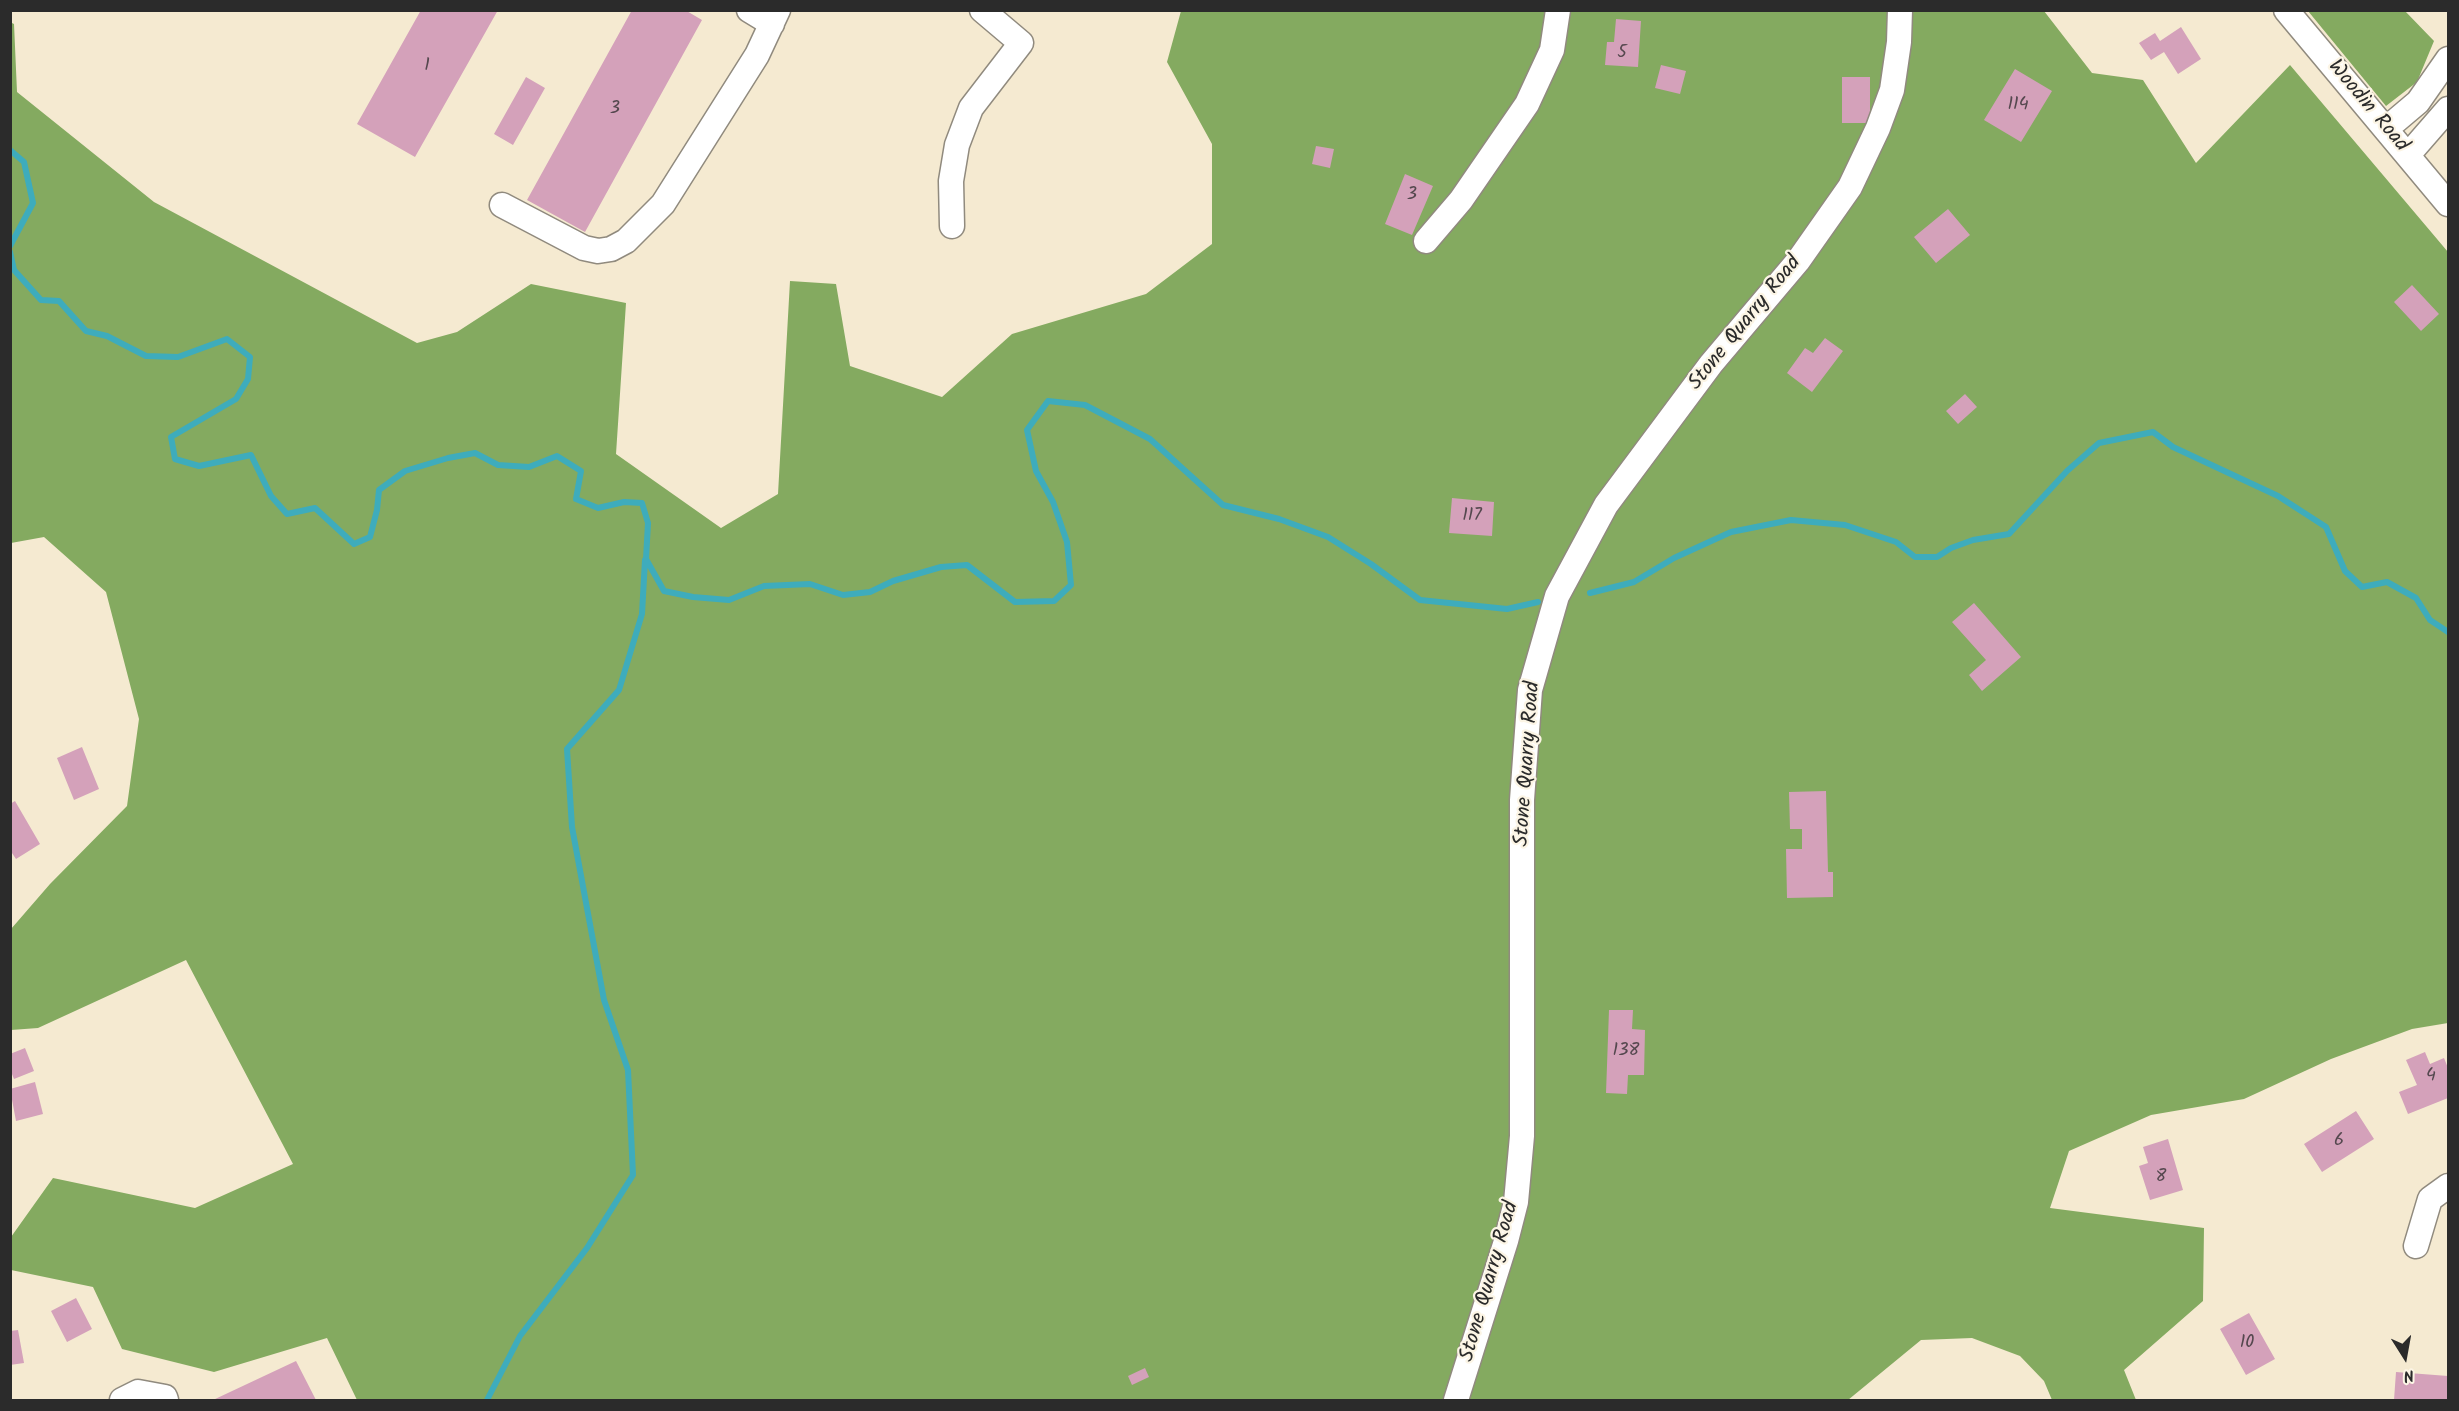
<!DOCTYPE html>
<html>
<head>
<meta charset="utf-8">
<style>
  body { margin:0 }
  #map { position:relative; width:2459px; height:1411px; overflow:hidden; background:#f5ead1; font-family:Kalam,sans-serif }
  canvas { display:block }
  .frame { position:absolute; inset:0; border:12px solid #2b2b2b; pointer-events:none }
  .north { position:absolute; left:2375px; top:1327px; width:60px; height:60px; -webkit-text-stroke:4px #fcf5e5; paint-order:stroke; rotate:169deg; font-size:16px; font-weight:700; line-height:24px; text-align:center; color:#2b2b2b }
  .north::after { content:''; display:block; margin:auto; width:21px; height:27px; background:#2b2b2b; clip-path:polygon(50% 0,100% 100%,50% 72%,0 100%) }
</style>
</head>
<body>
<div id="map">
<canvas width="2459" height="1411"></canvas>
<div class="frame"></div>
<div class="north">N</div>
</div>
<script>
const context = document.querySelector('canvas').getContext('2d');
context.lineJoin = 'round';
function fill(path, color) {
  context.fillStyle = color;
  context.fill(path, 'evenodd');
}
function poly(rows) {
  const path = new Path2D();
  for (const r of rows) {
    path.moveTo(r[0], r[1]);
    for (let i = 2; i < r.length; i += 2) path.lineTo(r[i], r[i + 1]);
  }
  return path;
}
function trace(path, color, width, dash) {
  context.strokeStyle = color;
  context.lineWidth = width;
  context.lineCap = dash ? 'butt' : 'round';
  context.setLineDash(dash || []);
  context.stroke(path);
}
function drawText(font, color, halo, rows, align = 'center') {
  context.font = font + ' Kalam,sans-serif';
  context.lineWidth = 4.5;
  context.setLineDash([]);
  context.textBaseline = 'middle';
  context.strokeStyle = halo;
  context.fillStyle = color;
  for (const [text, x, y, turn = 0] of rows) {
    context.save();
    context.translate(x, y);
    context.rotate((+turn || 0) * Math.PI / 180);
    context.textAlign = isNaN(turn) ? turn : align;
    if (halo) context.strokeText(text, 0, 0);
    context.fillText(text, 0, 0);
    context.restore();
  }
}
fill(poly([
  [1181,11,2044,11,2092,73,2143,80,2196,163,2290,65,2448,252,2448,1023,2412,1029,2331,1059,2244,1099,2151,1115,2069,1151,2050,1208,2204,1228,2203,1301,2124,1370,2136,1400,2052,1400,2044,1381,2020,1356,1972,1338,1921,1340,1848,1400,357,1400,327,1338,214,1372,122,1349,93,1287,11,1270,11,1237,53,1178,195,1208,293,1164,186,960,38,1028,11,1030,11,929,50,884,127,806,139,719,106,592,44,537,11,543,10,22,14,24,17,92,154,202,417,343,457,332,531,284,626,303,616,454,721,528,778,494,790,281,836,284,850,366,942,397,1012,334,1146,294,1212,244,1212,144,1167,62],
  [2308,11,2405,11,2434,41,2417,82,2386,106]
]), '#84aa60');
trace(poly([
  [10,150,24,162,33,203,10,246],
  [10,252,14,270,41,300,59,301,86,331,107,336,146,356,178,357,227,339,250,357,248,379,236,399,171,437,175,459,199,466,251,455,271,496,287,514,315,508,354,544,370,537,377,510,379,490,405,471,448,458,475,453,498,465,529,467,557,456,581,471,576,499,598,508,624,502,642,503,648,523,646,559,664,591,693,597,729,600,764,586,810,584,843,595,870,592,893,581,941,567,967,565,1015,602,1054,601,1071,585,1067,542,1053,502,1036,471,1027,430,1048,401,1085,405,1150,439,1223,505,1279,519,1328,537,1371,564,1420,600,1507,609,1538,602],
  [1590,593,1634,582,1674,558,1731,532,1791,520,1845,525,1896,542,1915,557,1937,557,1951,548,1973,540,2009,534,2067,471,2099,443,2153,432,2173,447,2278,496,2326,527,2345,571,2362,587,2387,582,2416,598,2430,620,2448,632],
  [487,1400,520,1336,587,1248,633,1175,628,1070,604,1000,572,827,567,749,619,690,642,614,645,560]
]), '#3eacbc', 6);
fill(poly([
  [421,10,498,10,415,157,357,124],
  [632,10,685,10,702,20,585,232,527,200],
  [1616,19,1641,21,1638,67,1605,65,1607,42,1614,42],
  [2181,27,2201,59,2178,74,2164,52,2151,60,2139,43,2155,33,2160,41],
  [1661,65,1686,71,1680,94,1655,88],
  [2015,69,2052,91,2021,142,1984,120],
  [526,77,545,88,513,145,494,134],
  [1842,77,1870,77,1870,123,1842,123],
  [1316,146,1334,149,1330,168,1312,164],
  [1405,174,1433,186,1412,235,1385,224],
  [1948,209,1970,235,1936,263,1914,237],
  [2412,285,2439,314,2421,331,2394,302],
  [1825,338,1843,351,1812,392,1787,373,1805,348,1813,353],
  [1965,394,1977,407,1958,424,1946,411],
  [1452,498,1494,502,1492,536,1449,533],
  [1974,603,2021,657,1982,691,1969,675,1986,660,1952,622],
  [82,747,99,789,74,800,57,758],
  [1826,791,1828,872,1833,872,1833,897,1787,898,1786,849,1802,849,1802,829,1790,829,1789,792],
  [15,801,40,844,16,859,10,850,10,804],
  [1609,1010,1633,1010,1632,1029,1645,1030,1644,1075,1628,1075,1627,1094,1606,1093],
  [25,1048,34,1071,14,1079,10,1069,10,1054],
  [2425,1052,2430,1064,2444,1058,2448,1068,2448,1098,2408,1114,2399,1092,2417,1085,2406,1060],
  [35,1082,43,1114,16,1121,10,1089],
  [2356,1111,2374,1139,2322,1172,2304,1144],
  [2168,1139,2183,1190,2150,1200,2139,1166,2148,1163,2143,1147],
  [76,1298,92,1329,67,1342,51,1311],
  [2249,1313,2275,1359,2246,1375,2220,1329],
  [18,1330,24,1363,10,1365,10,1331],
  [296,1361,316,1400,213,1400],
  [1145,1368,1149,1377,1132,1385,1128,1376],
  [2396,1372,2448,1376,2447,1400,2394,1400]
]), '#d4a1ba');
const minor = poly([
  [749,10,772,24],
  [2286,10,2448,204],
  [2386,129,2418,102,2448,59],
  [2408,155,2448,109],
  [502,205,584,248,598,251,611,249,626,241,663,204,757,55,778,10],
  [952,226,951,181,957,145,971,108,1021,43,982,10],
  [1426,241,1461,200,1527,104,1552,50,1558,10],
  [2416,1246,2430,1199,2448,1186],
  [122,1400,138,1392,165,1397,166,1400],
  [1456,1400,1506,1241,1516,1202,1522,1136,1522,800,1530,690,1557,596,1606,505,1711,364,1798,261,1850,187,1878,128,1892,90,1899,42,1900,10]
]);
trace(minor, '#908a7e', 27);
trace(minor, '#fff', 24);
drawText('18px', '#55484f', null, [
  ["5",1622,54],
  ["1",427,67],
  ["114",2018,106],
  ["3",615,110],
  ["3",1412,196],
  ["117",1472,517],
  ["138",1626,1052],
  ["4",2431,1077],
  ["6",2339,1142],
  ["8",2161,1178],
  ["10",2247,1344]
]);
drawText('21px', '#2b2b2b', '#fcf5e5', [
  ["Woodin Road",2367,107,50],
  ["Stone Quarry Road",1746,324,-51],
  ["Stone Quarry Road",1529,764,-86],
  ["Stone Quarry Road",1491,1282,-74]
]);
</script>
</body>
</html>
